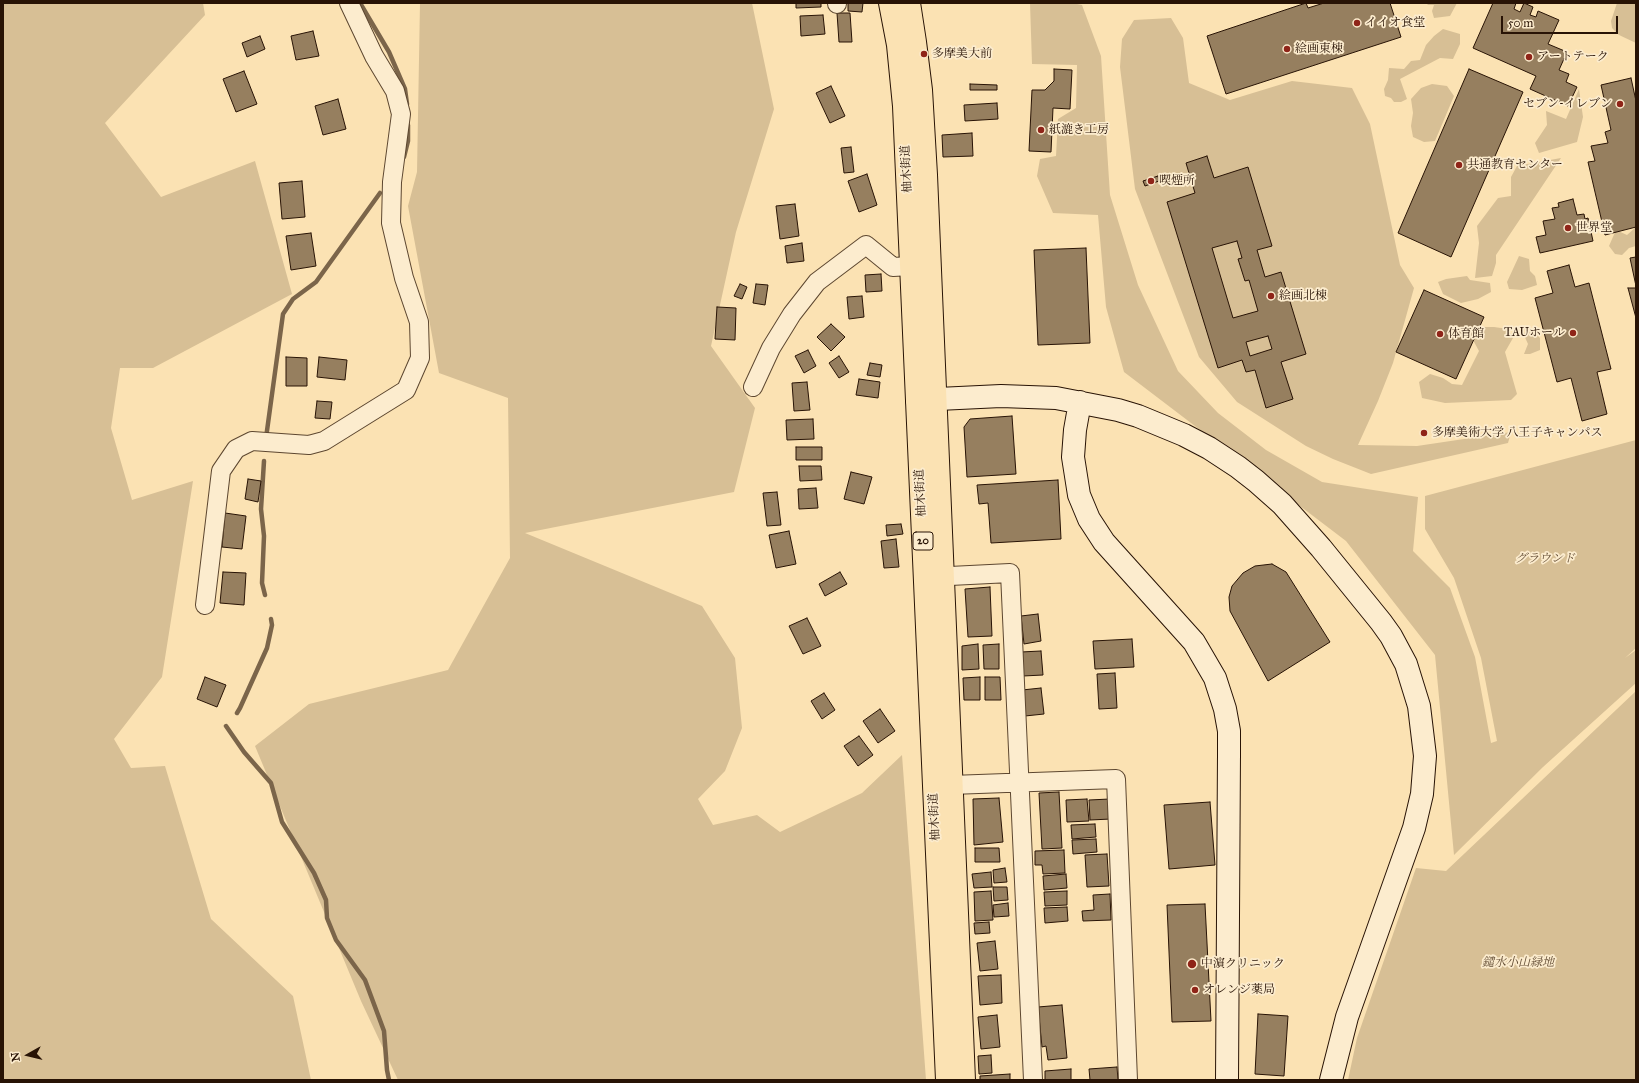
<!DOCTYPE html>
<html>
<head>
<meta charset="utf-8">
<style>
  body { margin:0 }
  #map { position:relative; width:1639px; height:1083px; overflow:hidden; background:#fbe2b3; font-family:"IM FELL Great Primer",serif }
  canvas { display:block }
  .frame { position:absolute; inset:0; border:4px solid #281305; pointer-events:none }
  .north { position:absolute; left:8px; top:1035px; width:40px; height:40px; -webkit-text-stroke:3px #fcecce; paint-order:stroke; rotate:262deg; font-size:11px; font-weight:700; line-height:16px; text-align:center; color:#281305 }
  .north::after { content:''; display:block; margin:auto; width:14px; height:18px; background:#281305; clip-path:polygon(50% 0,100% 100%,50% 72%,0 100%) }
  .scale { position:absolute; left:1501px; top:16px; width:117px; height:18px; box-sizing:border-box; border:2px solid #281305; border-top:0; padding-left:5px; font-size:12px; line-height:14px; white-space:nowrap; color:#281305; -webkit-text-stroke:3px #fcecce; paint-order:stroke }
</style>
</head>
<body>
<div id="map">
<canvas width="1639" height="1083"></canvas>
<div class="frame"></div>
<div class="north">N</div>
<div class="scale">50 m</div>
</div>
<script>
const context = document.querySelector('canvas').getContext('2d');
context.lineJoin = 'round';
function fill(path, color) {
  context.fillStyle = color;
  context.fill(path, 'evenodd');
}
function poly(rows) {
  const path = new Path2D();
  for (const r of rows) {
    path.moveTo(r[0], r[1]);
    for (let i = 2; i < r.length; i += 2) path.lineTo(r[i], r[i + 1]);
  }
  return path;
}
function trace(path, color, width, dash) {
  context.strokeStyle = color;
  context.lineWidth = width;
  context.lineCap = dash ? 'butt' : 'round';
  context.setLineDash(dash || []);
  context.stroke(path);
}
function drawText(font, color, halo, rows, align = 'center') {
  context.font = font + ' "IM FELL Great Primer","Noto Serif JP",serif';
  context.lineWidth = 3.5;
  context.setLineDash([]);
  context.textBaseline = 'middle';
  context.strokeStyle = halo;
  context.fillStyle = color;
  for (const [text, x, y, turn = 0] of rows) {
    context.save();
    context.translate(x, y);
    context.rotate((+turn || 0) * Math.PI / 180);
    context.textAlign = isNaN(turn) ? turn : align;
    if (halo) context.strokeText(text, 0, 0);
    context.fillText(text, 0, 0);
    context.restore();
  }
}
fill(poly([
  [3,3,203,3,205,15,105,123,161,197,255,161,292,294,153,368,120,368,111,428,132,500,193,481,162,677,114,739,131,768,165,766,211,919,293,996,311,1080,3,1080],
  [420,3,752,3,774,109,736,232,711,346,755,408,734,492,525,533,702,606,735,658,742,728,725,771,698,799,713,825,757,815,780,832,862,793,902,755,926,1080,398,1080,361,1001,255,746,309,704,448,670,510,558,508,398,439,373,408,206,417,172],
  [1030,3,1072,3,1082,5,1101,56,1110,195,1138,285,1178,371,1218,413,1266,450,1322,482,1418,497,1413,551,1450,588,1475,657,1491,743,1497,741,1481,658,1454,578,1425,529,1425,496,1636,440,1636,648,1625,658,1636,650,1636,683,1543,767,1454,855,1435,655,1346,541,1124,372,1106,307,1098,215,1053,213,1037,176,1040,159,1056,156,1058,119,1076,108,1077,65,1032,64],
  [1429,3,1457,3,1450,16,1434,18,1432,11,1434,5,1427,5],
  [1617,3,1636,3,1636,43,1619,35,1612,28,1611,21],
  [1171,18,1183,38,1189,83,1230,100,1292,81,1352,88,1370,124,1400,265,1414,288,1393,363,1378,401,1358,445,1417,446,1511,432,1508,443,1371,474,1333,459,1306,446,1237,402,1199,357,1135,189,1120,67,1122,39,1134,20],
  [1443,29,1460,34,1460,44,1453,59,1440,58,1400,79,1407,99,1401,102,1394,102,1391,98,1385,96,1384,89,1388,80,1389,68,1404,69,1411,61,1420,60,1426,45,1434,36],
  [1432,84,1447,86,1454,96,1435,141,1424,142,1413,137,1411,126,1413,113,1411,99,1421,88],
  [1579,89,1583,117,1577,142,1539,153,1535,143,1547,125,1546,111,1566,119],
  [1561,158,1496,255,1496,263,1492,276,1475,278,1479,243,1477,226,1498,198,1511,196,1511,177,1517,166],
  [1636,227,1636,246,1629,248,1622,255,1615,254,1609,246,1616,230,1627,235],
  [1519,256,1529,259,1530,271,1535,276,1537,285,1522,290,1509,289,1507,282],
  [1467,276,1470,280,1490,283,1491,292,1478,299,1461,303,1443,294,1438,282,1446,279],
  [1482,327,1494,327,1508,329,1513,338,1505,352,1517,394,1511,400,1445,403,1422,398,1419,382,1430,374,1443,378,1452,384,1462,385,1479,351,1473,340],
  [1534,332,1540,338,1540,350,1530,354,1524,354,1528,344,1523,333],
  [1636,691,1636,1080,1348,1080,1357,1038,1416,868,1446,871]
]), '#d7bf95');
trace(poly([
  [360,3,389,52,405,89,407,104],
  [404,157,408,141,408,125],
  [266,438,283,314,293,299,316,282,380,193],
  [264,461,261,509,264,536,262,583,265,595],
  [237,713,240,708,267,648,272,625,271,619],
  [226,726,244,752,271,783,282,822,314,873,326,900,327,918,336,940,365,980,384,1031,387,1070,389,1080]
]), '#7b654a', 4.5);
const building = poly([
  [796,3,821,3,821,7,796,8,796,3],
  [848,3,863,3,862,12,848,11,848,3],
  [1306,3,1308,8,1324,3,1390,3,1401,37,1226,94,1207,36,1306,3],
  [1493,3,1516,3,1514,9,1520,12,1524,3,1533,7,1530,15,1536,17,1538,11,1559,20,1548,44,1567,52,1559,70,1569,74,1566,82,1577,87,1568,106,1530,89,1536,76,1473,48,1493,3],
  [837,13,850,13,852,42,839,42,837,13],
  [823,15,825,34,801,36,800,16,823,15],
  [313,31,319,56,296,60,291,36,313,31],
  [260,36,265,49,247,57,242,43,260,36],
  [1054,69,1072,70,1070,109,1053,108,1051,152,1029,151,1032,90,1045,90,1054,81,1054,69],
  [1469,69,1523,92,1451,257,1398,233,1469,69],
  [244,71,257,104,236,112,223,79,244,71],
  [1631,78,1636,101,1636,227,1605,235,1588,162,1595,161,1591,146,1608,143,1605,132,1611,130,1601,85,1631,78],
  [970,84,997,85,997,90,970,90,970,84],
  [831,86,845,116,830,123,816,93,831,86],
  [338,99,346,129,323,135,315,106,338,99],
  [997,103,998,119,965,121,964,105,997,103],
  [972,133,973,156,943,157,942,135,972,133],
  [851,147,854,172,844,173,841,148,851,147],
  [1207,156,1214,178,1248,167,1272,246,1257,250,1265,277,1281,272,1306,354,1281,362,1293,399,1266,408,1255,370,1246,372,1242,360,1218,368,1167,202,1195,193,1186,163,1207,156],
  [1237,241,1242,258,1238,259,1245,281,1249,280,1258,311,1233,318,1212,248,1237,241],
  [1268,336,1272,349,1250,356,1246,342,1268,336],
  [867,174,877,205,859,212,848,181,867,174],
  [1158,176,1159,181,1145,186,1143,181,1158,176],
  [302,181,305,217,282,219,279,183,302,181],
  [1573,199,1577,215,1584,214,1585,219,1588,218,1593,241,1540,253,1536,237,1546,235,1543,221,1555,219,1552,208,1559,207,1558,203,1573,199],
  [795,204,799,236,780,239,776,206,795,204],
  [311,233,316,266,291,270,286,236,311,233],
  [802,243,804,261,787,263,785,246,802,243],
  [1086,248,1090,343,1038,345,1034,250,1086,248],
  [1636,257,1636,286,1630,258,1636,257],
  [1569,265,1575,287,1589,283,1611,369,1597,372,1607,414,1582,421,1571,378,1557,382,1535,298,1553,293,1547,271,1569,265],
  [881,274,882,291,866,292,865,275,881,274],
  [740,284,747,287,742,299,734,296,740,284],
  [756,284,768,285,765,305,753,303,756,284],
  [1628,288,1636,288,1636,318,1628,288],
  [1424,290,1484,317,1456,379,1396,352,1424,290],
  [862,296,864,317,849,319,847,297,862,296],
  [717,307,736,308,735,340,715,339,717,307],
  [831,324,845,337,831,351,817,337,831,324],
  [808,350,816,366,804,373,795,356,808,350],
  [839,356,849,372,839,378,829,363,839,356],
  [286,357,307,358,307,386,286,386,286,357],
  [319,357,347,360,345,380,317,377,319,357],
  [870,363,882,365,880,377,867,375,870,363],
  [859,379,880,382,878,398,856,395,859,379],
  [807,382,810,410,794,411,792,383,807,382],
  [317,401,332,402,330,419,315,418,317,401],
  [1012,416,1016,474,967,477,964,427,970,419,1012,416],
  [813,419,814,439,787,440,786,420,813,419],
  [796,447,822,447,822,460,796,460,796,447],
  [799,466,821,466,822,480,800,481,799,466],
  [851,472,872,477,864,504,844,499,851,472],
  [248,479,261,481,258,502,245,499,248,479],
  [1058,480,1061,539,991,543,988,503,979,504,977,485,1058,480],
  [816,488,818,508,799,509,798,489,816,488],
  [777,492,781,525,767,526,763,493,777,492],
  [225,513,246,516,242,549,222,547,225,513],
  [901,524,903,534,887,536,886,525,901,524],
  [789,531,796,564,776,568,769,535,789,531],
  [896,539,899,567,884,568,881,541,896,539],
  [1272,564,1286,572,1330,642,1268,681,1230,611,1229,597,1232,586,1243,573,1255,566,1272,564],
  [223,572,246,573,244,605,220,603,223,572],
  [840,572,847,584,825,596,819,584,840,572],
  [990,587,992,636,968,637,965,589,990,587],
  [1038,614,1041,641,1024,644,1021,616,1038,614],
  [807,618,821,646,803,654,789,626,807,618],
  [1132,639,1134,667,1095,669,1093,641,1132,639],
  [978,644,979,669,962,670,962,646,978,644],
  [999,644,999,669,984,669,983,645,999,644],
  [1041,651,1043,675,1023,676,1021,652,1041,651],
  [1115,673,1117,708,1099,709,1097,674,1115,673],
  [205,677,226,685,217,707,197,699,205,677],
  [980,677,980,700,964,700,963,678,980,677],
  [985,677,1000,677,1001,700,985,700,985,677],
  [1041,688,1044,714,1025,716,1022,690,1041,688],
  [824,693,835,710,822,719,811,701,824,693],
  [880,709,895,731,878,743,863,721,880,709],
  [859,736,873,755,858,766,844,746,859,736],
  [1059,792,1062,848,1042,849,1039,793,1059,792],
  [999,798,1003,842,974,845,973,799,999,798],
  [1087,799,1089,821,1067,822,1066,800,1087,799],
  [1110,799,1111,819,1090,820,1089,800,1110,799],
  [1210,802,1215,865,1169,869,1164,805,1210,802],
  [1095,824,1096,837,1072,839,1071,825,1095,824],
  [1096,839,1097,852,1073,854,1072,840,1096,839],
  [975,848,999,848,1000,862,975,862,975,848],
  [1064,850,1065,873,1043,874,1042,865,1035,865,1035,851,1064,850],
  [1107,854,1109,886,1087,887,1085,855,1107,854],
  [1005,868,1007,882,994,883,993,870,1005,868],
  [991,872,992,887,974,888,972,874,991,872],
  [1066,874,1067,888,1044,890,1043,876,1066,874],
  [993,887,1007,887,1008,900,994,901,993,887],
  [991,891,993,920,975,921,974,892,991,891],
  [1067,891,1067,905,1045,906,1044,892,1067,891],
  [1110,894,1111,920,1083,921,1082,911,1094,910,1093,895,1110,894],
  [1008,903,1009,916,994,917,993,905,1008,903],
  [1205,904,1211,1021,1172,1022,1167,905,1205,904],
  [1067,907,1068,921,1045,923,1044,908,1067,907],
  [989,922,990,933,975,934,974,923,989,922],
  [995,941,998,969,980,971,977,943,995,941],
  [1001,975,1002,1003,980,1005,978,976,1001,975],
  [1062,1005,1067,1058,1048,1060,1046,1046,1042,1047,1038,1007,1062,1005],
  [1258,1014,1288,1016,1284,1076,1255,1074,1258,1014],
  [997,1015,1000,1047,981,1049,978,1017,997,1015],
  [991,1055,992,1073,979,1074,978,1056,991,1055],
  [1117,1067,1118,1080,1090,1080,1089,1069,1117,1067],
  [1071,1069,1071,1080,1045,1080,1045,1071,1071,1069],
  [1010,1074,1010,1080,980,1080,980,1076,1010,1074]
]);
fill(building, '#967f5f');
trace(building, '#281305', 1);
const street = poly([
  [837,4,837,3],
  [753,387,771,348,792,314,817,282,866,245,893,267,911,266],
  [930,577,1010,573,1033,1080],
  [205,605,221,471,236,449,252,441,309,445,324,441,406,390,420,358,419,322,404,278,391,223,392,182,401,114,395,91,374,56,349,3],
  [951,785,1116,779,1128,1080]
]);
const secondary = poly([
  [917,400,1001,396,1056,398,1118,410,1138,416,1184,435,1209,448,1238,467,1256,481,1282,504,1321,548,1381,622,1391,636,1406,664,1419,706,1425,756,1422,794,1414,828,1347,1017,1331,1080],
  [1080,402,1075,430,1073,457,1079,495,1089,519,1104,542,1194,642,1215,678,1225,709,1229,731,1229,753,1227,1080]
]);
const primary = poly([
  [890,3,898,45,904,106,947,1080],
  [909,3,915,42,921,90,926,175,964,1080]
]);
trace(street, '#5d4730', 20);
trace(secondary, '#281305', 24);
trace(primary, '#281305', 24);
trace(street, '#fcecce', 18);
trace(secondary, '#fcecce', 22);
trace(primary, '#fbe2b3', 22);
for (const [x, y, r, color] of [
  [1357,23,4,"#8f2418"],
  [1287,49,4,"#8f2418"],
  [924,54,4,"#8f2418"],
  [1529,57,4,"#8f2418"],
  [1620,104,4,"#8f2418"],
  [1041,130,4,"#8f2418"],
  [1459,165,4,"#8f2418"],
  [1151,181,4,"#8f2418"],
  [1568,228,4,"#8f2418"],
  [1271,296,4,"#8f2418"],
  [1573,333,4,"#8f2418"],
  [1440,334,4,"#8f2418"],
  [1424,433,4,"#8f2418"],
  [1192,964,5,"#8f2418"],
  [1195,990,4,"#8f2418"]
]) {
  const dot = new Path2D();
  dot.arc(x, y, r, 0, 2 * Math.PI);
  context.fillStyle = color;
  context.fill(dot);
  trace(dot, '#fcecce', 1.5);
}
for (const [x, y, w] of [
  [923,541,20]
]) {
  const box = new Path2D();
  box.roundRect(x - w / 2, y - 9, w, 18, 3);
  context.fillStyle = '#fcecce';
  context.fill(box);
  trace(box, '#281305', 1);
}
drawText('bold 11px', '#281305', null, [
  ["20",923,541]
]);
drawText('12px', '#281305', '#fcecce', [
  ["イイオ食堂",1365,23],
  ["絵画東棟",1295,49],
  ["多摩美大前",932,54],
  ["アートテーク",1537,57],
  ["セブン-イレブン",1612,104,"right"],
  ["紙漉き工房",1049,130],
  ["共通教育センター",1467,165],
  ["喫煙所",1159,181],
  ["世界堂",1576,228],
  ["絵画北棟",1279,296],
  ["TAUホール",1565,333,"right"],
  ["体育館",1448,334],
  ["多摩美術大学 八王子キャンパス",1432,433],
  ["中濵クリニック",1201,964],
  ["オレンジ薬局",1203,990]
], 'left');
drawText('12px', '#281305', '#fcecce', [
  ["柚木街道",907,169,-93],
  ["柚木街道",921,493,-93],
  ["柚木街道",935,817,-93]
]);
drawText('italic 12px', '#654f37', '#fcecce', [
  ["グラウンド",1545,559],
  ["鑓水小山緑地",1518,963]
]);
</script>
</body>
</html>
